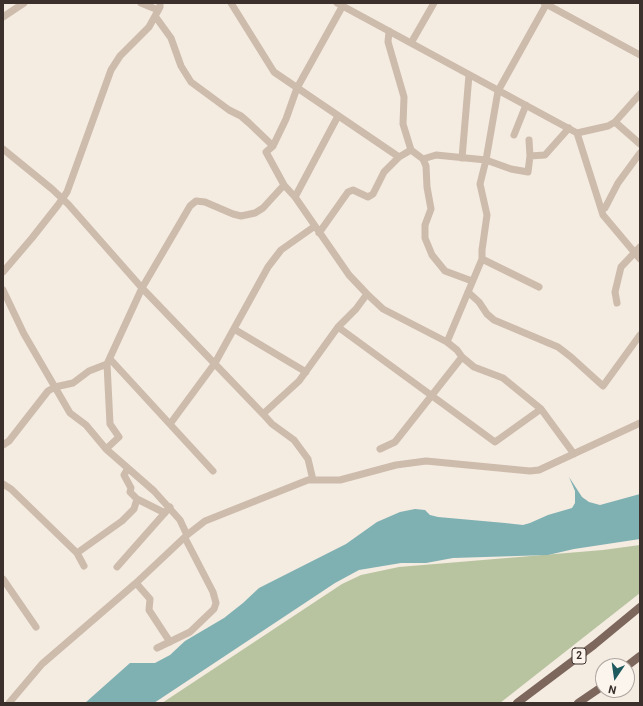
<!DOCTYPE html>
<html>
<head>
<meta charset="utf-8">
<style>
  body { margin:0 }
  #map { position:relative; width:643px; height:706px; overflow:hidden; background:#f4ebe1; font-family:Roboto,sans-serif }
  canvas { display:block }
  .frame { position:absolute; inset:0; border:4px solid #3b302b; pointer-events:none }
  .north { position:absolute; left:595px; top:658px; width:40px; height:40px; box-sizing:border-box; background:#fbf5ee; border:1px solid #aea6a0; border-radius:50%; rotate:193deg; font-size:11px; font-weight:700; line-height:16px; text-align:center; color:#3b302b }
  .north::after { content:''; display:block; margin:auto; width:14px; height:18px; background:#1f5a5e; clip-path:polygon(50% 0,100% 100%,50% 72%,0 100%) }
</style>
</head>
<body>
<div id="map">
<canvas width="643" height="706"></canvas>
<div class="frame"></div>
<div class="north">N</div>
</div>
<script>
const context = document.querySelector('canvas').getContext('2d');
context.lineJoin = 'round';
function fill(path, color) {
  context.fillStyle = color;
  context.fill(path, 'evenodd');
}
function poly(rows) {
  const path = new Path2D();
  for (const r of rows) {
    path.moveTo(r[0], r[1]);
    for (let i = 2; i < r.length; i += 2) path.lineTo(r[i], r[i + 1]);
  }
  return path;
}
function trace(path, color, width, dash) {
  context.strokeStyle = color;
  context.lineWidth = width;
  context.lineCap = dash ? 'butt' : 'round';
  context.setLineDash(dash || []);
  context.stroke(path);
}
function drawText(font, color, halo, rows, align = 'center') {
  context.font = font + ' Roboto,sans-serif';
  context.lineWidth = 3;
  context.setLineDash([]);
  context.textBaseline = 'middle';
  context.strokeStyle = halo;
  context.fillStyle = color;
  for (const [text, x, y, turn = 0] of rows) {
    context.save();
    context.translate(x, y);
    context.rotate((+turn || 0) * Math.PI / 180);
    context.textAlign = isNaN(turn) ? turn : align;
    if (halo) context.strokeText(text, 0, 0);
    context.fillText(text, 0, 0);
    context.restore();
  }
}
fill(poly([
  [640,545,640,593,500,703,162,703,342,584,361,575,399,567,603,550]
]), '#b8c4a0');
fill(poly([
  [569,477,582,497,589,502,600,505,640,494,640,539,574,549,548,555,453,558,426,563,401,563,359,570,335,583,154,703,85,703,130,663,155,663,170,655,185,641,224,618,243,603,259,588,346,544,377,522,400,512,415,509,425,510,430,515,438,517,505,523,523,525,530,523,548,515,572,508,575,503,575,491]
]), '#7fb0b2');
trace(poly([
  [141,3,158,10],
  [231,3,274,72,399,157],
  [337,3,577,133,603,215,640,259],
  [544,3,640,55],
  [342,7,297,88,286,119,273,146,266,152,284,185,295,197,349,275,367,294,383,309,447,342,457,350,462,357,474,367,503,378,541,409,574,454],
  [155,16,171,38,181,66,191,82,229,110,241,116,249,123,273,146],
  [3,17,24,3],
  [389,31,388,42,404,97,403,124,411,150,423,159,436,155,486,160,511,169,528,172,530,156,529,140],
  [411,43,434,3],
  [615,122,640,144],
  [577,133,608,126,615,122,640,94],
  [514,135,526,105],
  [3,149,52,189,68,204,142,288,263,414,272,424,294,440,308,459,313,480],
  [530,156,545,155,569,128],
  [462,158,469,75],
  [423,159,426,166,427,187,431,209,425,225,425,238,432,255,445,271,472,281],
  [295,197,338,116],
  [601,209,605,208,618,183,640,153],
  [319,233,348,192,353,190,368,197,373,194,384,172,399,157,411,150],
  [482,259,539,287],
  [3,272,32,238,58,205,67,192,111,70,120,56,149,27,160,7,160,3],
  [3,290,24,334,70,413,86,425,106,449],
  [468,292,479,302,487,314,494,320,558,347,571,357,603,386,640,335],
  [617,303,615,292,621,267,640,247],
  [338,327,495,442,541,409],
  [234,329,306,372],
  [447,342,482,259,482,250,487,215,480,184,486,160,498,91,547,3],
  [110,359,213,471],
  [263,414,299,381,338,327,356,309,367,294],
  [170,424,215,363,268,267,281,250,315,226],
  [3,445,9,441,48,391,55,387,73,383,89,371,107,364],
  [380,449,395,442,462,357],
  [128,468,124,475,131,488,130,492,137,499,165,513],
  [3,484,11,489,77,553,84,566],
  [187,535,180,520,154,491,106,449,119,437,110,424,107,364,142,288,190,206,196,201,205,202,233,214,241,216,255,213,263,208,284,185],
  [77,553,122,521,134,509,137,499],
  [117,567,170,507],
  [3,579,36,627],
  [136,583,150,599,149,610,170,642],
  [157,648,190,632,214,609,216,603,213,592,185,538],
  [9,703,42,664,136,583,187,535,205,521,308,480,340,480,396,465,426,461,530,471,539,470,640,423]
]), '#cdbbac', 7);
trace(poly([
  [627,666,640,656],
  [517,703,594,645,640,607],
  [578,703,603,686]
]), '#7d675c', 8);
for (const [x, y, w] of [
  [579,656,14]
]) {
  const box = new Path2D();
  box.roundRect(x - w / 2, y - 8, w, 16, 3);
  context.fillStyle = '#fbf5ee';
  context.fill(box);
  trace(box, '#3b302b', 1);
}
drawText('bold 10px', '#3b302b', null, [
  ["2",579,656]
]);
</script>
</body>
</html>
